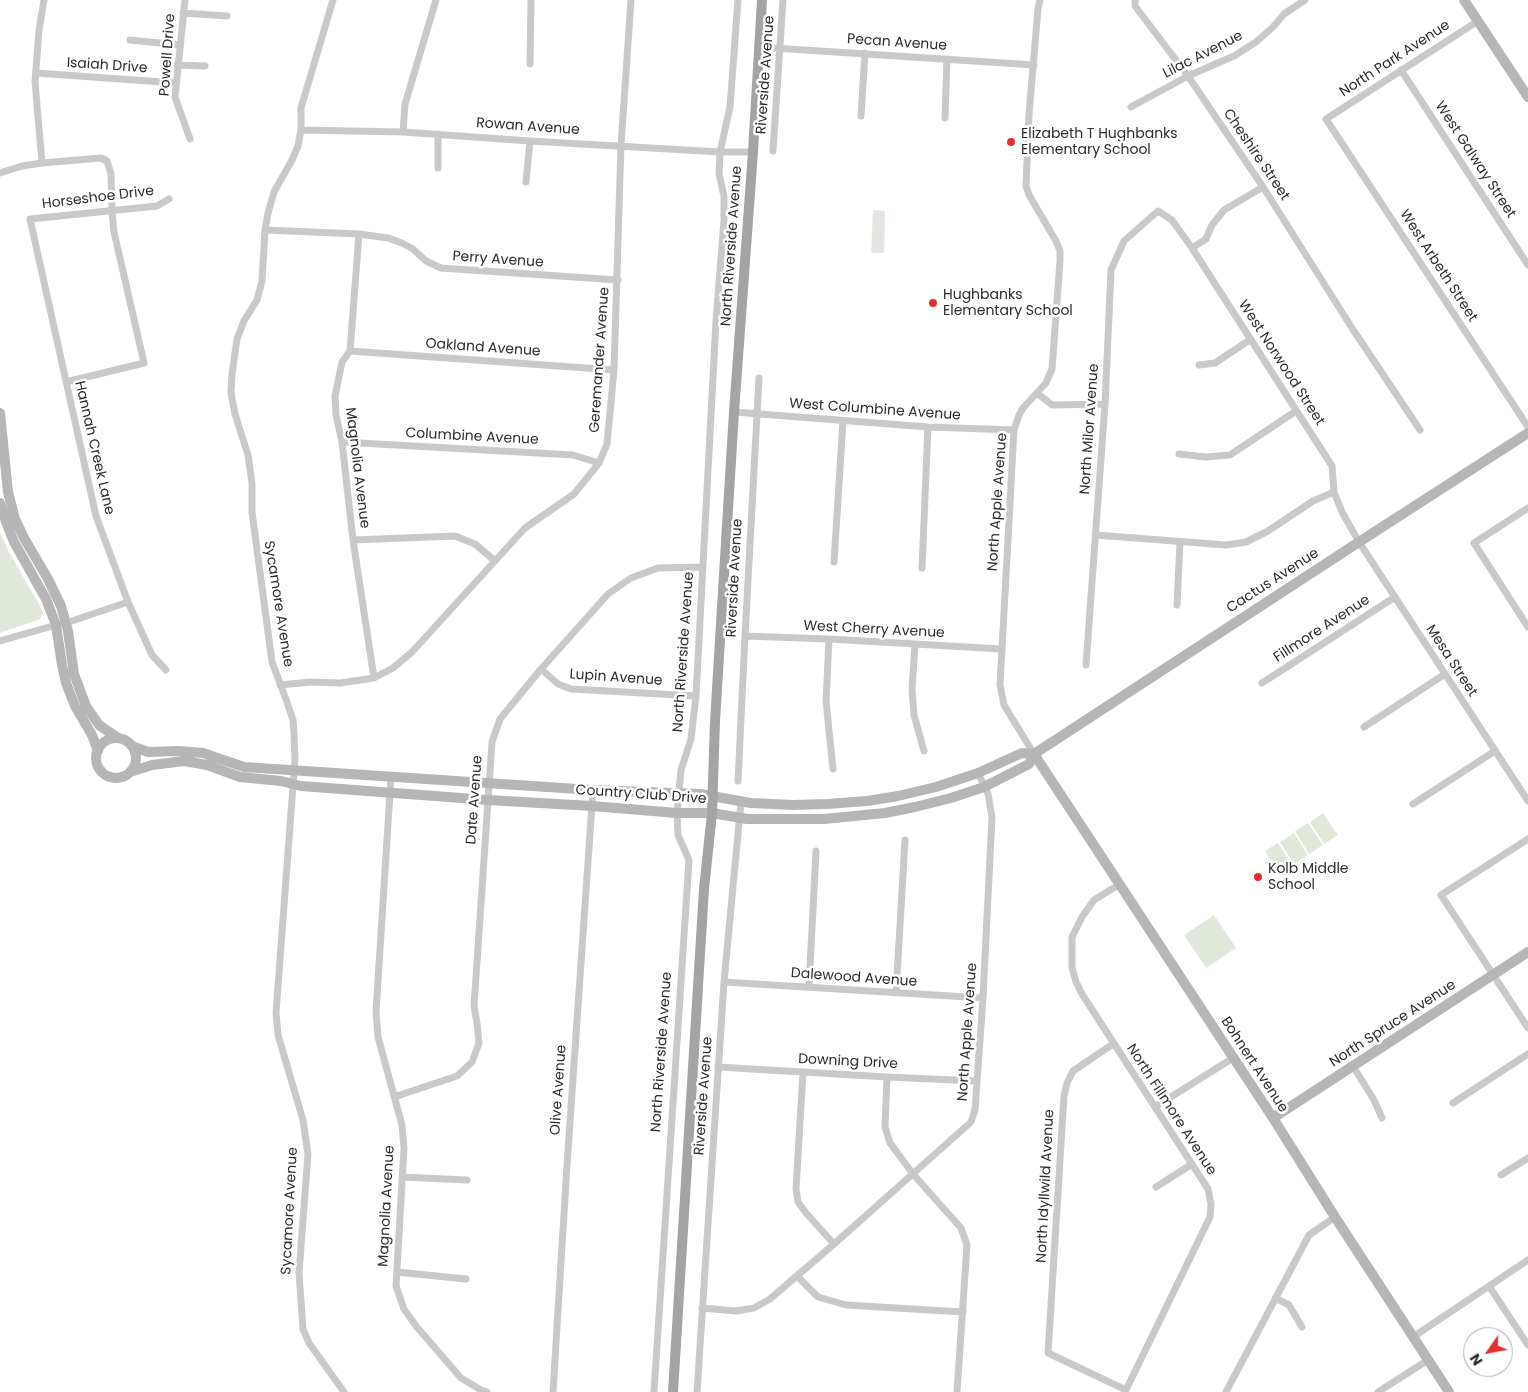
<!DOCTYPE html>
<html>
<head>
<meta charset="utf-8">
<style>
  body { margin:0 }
  #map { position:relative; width:1528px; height:1392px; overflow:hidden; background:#fff; font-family:Poppins,sans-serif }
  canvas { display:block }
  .north { position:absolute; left:1463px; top:1327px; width:50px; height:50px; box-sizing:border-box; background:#fff; border:1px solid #ababab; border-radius:50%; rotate:237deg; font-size:14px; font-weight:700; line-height:20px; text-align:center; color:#2c2c2c }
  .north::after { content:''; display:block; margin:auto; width:18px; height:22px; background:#e03130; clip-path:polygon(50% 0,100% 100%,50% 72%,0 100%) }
</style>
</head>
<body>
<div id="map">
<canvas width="1528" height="1392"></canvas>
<div class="north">N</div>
</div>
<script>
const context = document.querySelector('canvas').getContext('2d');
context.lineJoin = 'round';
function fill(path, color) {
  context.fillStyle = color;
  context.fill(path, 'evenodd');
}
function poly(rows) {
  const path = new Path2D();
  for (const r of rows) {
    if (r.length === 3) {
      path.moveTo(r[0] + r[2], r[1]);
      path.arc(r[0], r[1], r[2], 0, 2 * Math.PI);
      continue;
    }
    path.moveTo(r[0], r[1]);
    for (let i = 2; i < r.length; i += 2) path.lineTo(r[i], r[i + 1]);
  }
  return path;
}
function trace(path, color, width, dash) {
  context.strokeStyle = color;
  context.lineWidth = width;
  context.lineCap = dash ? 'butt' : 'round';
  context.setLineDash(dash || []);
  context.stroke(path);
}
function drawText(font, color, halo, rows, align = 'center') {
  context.font = font + ' Poppins,sans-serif';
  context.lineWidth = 5;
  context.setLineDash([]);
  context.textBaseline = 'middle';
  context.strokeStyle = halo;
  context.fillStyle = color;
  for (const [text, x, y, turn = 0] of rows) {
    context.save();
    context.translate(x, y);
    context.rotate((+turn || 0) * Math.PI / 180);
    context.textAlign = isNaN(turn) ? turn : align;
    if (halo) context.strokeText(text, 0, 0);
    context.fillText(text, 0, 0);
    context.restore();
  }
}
fill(poly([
  [873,210,885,211,884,253,871,253],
  [0,532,9,552,39,604,43,613,40,619,0,633],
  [1323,813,1338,835,1324,844,1310,822],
  [1308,823,1323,845,1309,854,1295,831],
  [1294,833,1308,855,1294,864,1280,842],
  [1278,843,1292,865,1279,874,1265,851],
  [1214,915,1236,948,1206,968,1184,935]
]), '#e0e9d9');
trace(poly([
  [185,0,175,97,190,139],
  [333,0,301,108,301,130,298,146,292,160,274,192,268,213,265,230,262,281,257,300,244,321,237,339,232,374,231,393,235,414,248,455,252,483,252,512,272,662,287,702,293,720,294,733,295,759,276,1013,278,1035,303,1120,308,1154,299,1273,303,1329,309,1343,344,1392],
  [1135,0,1135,6,1188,76,1263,187,1352,328,1420,430],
  [183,13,227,16],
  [1478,21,1326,119,1528,427],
  [130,40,179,45],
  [759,47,1034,65],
  [530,64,531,0],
  [177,65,205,66],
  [1401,70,1528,265],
  [36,73,176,83],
  [1131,107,1188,76,1234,56,1256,42,1273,27,1284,14,1305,0],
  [861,116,865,53],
  [945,118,947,59],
  [301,130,403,132,530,141,720,152,753,152],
  [403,132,405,104,436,0],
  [438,134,438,168],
  [773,151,783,0],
  [42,163,35,82,39,30,44,0],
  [0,173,22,166,42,163,101,158,107,161,111,174,112,212,114,232,144,363,66,382],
  [526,182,530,141],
  [265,230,359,234,388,238,402,243,413,249,426,261,441,268,618,280],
  [359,234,350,351,342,362,335,396,336,415,342,442,353,540,374,678],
  [1192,248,1206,239,1212,225,1224,210,1263,187],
  [350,351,614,370],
  [1199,365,1215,363,1251,339],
  [1037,393,1052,405,1105,404],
  [734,412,928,427,1014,430],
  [342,442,573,455,599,463],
  [1179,454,1206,457,1230,455,1296,411],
  [1528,508,1474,543,1528,627],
  [1096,535,1226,545,1246,542,1268,531,1313,501,1334,492],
  [353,540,455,536,475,544,495,561],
  [834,562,843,421],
  [922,568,928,427],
  [1177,605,1180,542],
  [66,623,128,602],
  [745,636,829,639,1001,649],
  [829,639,826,701,833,769],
  [0,641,56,625],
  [915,645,912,689,914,715,924,751],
  [1086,665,1105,404,1111,270,1124,241,1158,211,1172,220,1192,248,1332,466,1334,492,1342,512,1359,542,1528,801],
  [541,669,558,684,571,689,696,696],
  [166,670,152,655,128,602,96,516,30,219,157,206,169,199],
  [1262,683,1395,597],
  [280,685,311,682,340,683,374,678,393,668,412,652,525,528,574,494,599,463,607,444,614,370,621,145,631,0],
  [1364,727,1445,674],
  [1034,754,1004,705,1000,685,1014,430,1019,415,1023,408,1046,383,1052,369,1060,261,1060,251,1056,241,1029,195,1026,186,1029,114,1038,9,1040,0],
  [391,777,376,1012,378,1037,402,1125,404,1148,396,1286,404,1309,416,1326,461,1378,481,1390,487,1392],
  [738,781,745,636,759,378],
  [1413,804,1495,751],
  [1528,839,1441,895,1528,1028],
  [1120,884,1094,900,1082,917,1072,937,1072,968,1076,982,1082,994,1208,1189,1211,1204,1210,1217,1125,1392],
  [724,982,983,998],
  [809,987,816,851],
  [896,993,905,840],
  [1113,1044,1073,1071,1067,1083,1064,1096,1048,1353,1126,1390],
  [1353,1066,1374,1100,1382,1118],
  [718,1067,887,1077,976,1081],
  [803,1072,796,1189,798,1202,806,1213,834,1244],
  [887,1077,885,1127,890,1143,913,1174,961,1228,967,1245,957,1392],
  [394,1097,457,1076,472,1062,479,1043,477,1023,474,1006,492,742,500,719,541,669,608,594,631,578,658,568,703,567],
  [1453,1103,1528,1054],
  [1155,1107,1233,1058],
  [1501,1175,1528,1158],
  [402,1177,467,1180],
  [1156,1187,1192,1164],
  [397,1272,466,1279],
  [797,1276,818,1297,846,1305,963,1312],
  [1489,1286,1528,1345],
  [1275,1298,1289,1305,1302,1327],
  [702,1308,736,1311,754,1308,770,1299,834,1244,971,1122,975,1110,983,998,992,817,988,794,978,773],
  [1413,1337,1528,1260],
  [553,1392,567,1165,593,790],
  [654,1392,689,860,678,835,677,813,681,770,691,739,696,696,716,321,724,220,724,196,719,174,720,152,730,107,738,0],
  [697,1392,724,982,741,802],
  [1226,1392,1309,1235,1335,1217],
  [1378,1392,1428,1360]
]), '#c9c9c9', 7);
trace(poly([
  [1464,0,1528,97],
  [0,413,8,492,15,519,24,538,48,579,61,606,68,631,74,674,86,706,99,725,118,738],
  [0,503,6,522,14,542,46,599,56,625,62,665,66,683,75,706,92,735,98,751],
  [116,758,20],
  [132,746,148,752,179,751,203,753,244,767,259,768,593,790,700,794,751,803,793,805,827,804,867,801,898,796,936,787,978,773,1022,753,1034,754],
  [1034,754,1273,1118,1335,1217,1449,1392],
  [130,772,152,765,184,761,207,765,240,777,281,781,301,786,488,800,592,806,677,813,712,813,747,819,824,819,885,813,915,807,951,798,984,787,1029,764,1034,754,1359,542,1528,433],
  [1273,1118,1528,952]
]), '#b6b6b6', 10);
trace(poly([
  [673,1392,704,889,712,813,715,721,734,412,753,152,762,0]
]), '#a4a4a4', 10);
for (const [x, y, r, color] of [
  [1011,142,5,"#e03130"],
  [933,303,5,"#e03130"],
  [1258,877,5,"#e03130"]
]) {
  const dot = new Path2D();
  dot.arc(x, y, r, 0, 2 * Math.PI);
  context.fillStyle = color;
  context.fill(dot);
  trace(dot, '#fff', 2);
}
drawText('14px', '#2c2c2c', '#fff', [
  ["Pecan Avenue",897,43,4],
  ["Powell Drive",168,55,-86],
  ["Lilac Avenue",1203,55,-27],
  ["North Park Avenue",1395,59,-33],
  ["Isaiah Drive",107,66,4],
  ["Riverside Avenue",766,75,-86],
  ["Rowan Avenue",528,127,4],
  ["Cheshire Street",1256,155,56],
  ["West Galway Street",1475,160,57],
  ["Horseshoe Drive",98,198,-7],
  ["North Riverside Avenue",732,246,-86],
  ["Perry Avenue",498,260,4],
  ["West Arbeth Street",1438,266,57],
  ["Oakland Avenue",483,348,4],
  ["Geremander Avenue",600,360,-86],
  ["West Norwood Street",1281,363,57],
  ["West Columbine Avenue",875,410,4],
  ["North Milor Avenue",1090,429,-86],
  ["Columbine Avenue",472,437,3],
  ["Hannah Creek Lane",94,448,77],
  ["Magnolia Avenue",357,468,83],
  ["North Apple Avenue",998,502,-86],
  ["Riverside Avenue",735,578,-87],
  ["Cactus Avenue",1273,581,-33],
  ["Sycamore Avenue",278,604,81],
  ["Fillmore Avenue",1322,629,-33],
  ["West Cherry Avenue",874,630,3],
  ["North Riverside Avenue",684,652,-86],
  ["Mesa Street",1451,661,57],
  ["Lupin Avenue",616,678,4],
  ["Country Club Drive",641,795,4],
  ["Date Avenue",475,800,-86],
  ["Dalewood Avenue",854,978,4],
  ["North Spruce Avenue",1393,1024,-33],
  ["North Apple Avenue",968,1032,-86],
  ["North Riverside Avenue",662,1052,-86],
  ["Downing Drive",848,1062,3],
  ["Bohnert Avenue",1254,1065,57],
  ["Olive Avenue",559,1090,-86],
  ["Riverside Avenue",704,1096,-86],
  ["North Fillmore Avenue",1171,1110,57],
  ["North Idyllwild Avenue",1046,1186,-87],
  ["Magnolia Avenue",387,1206,-87],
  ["Sycamore Avenue",290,1211,-87]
]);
drawText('14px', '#2c2c2c', '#fff', [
  ["Elizabeth T Hughbanks",1021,134],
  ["Elementary School",1021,150],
  ["Hughbanks",943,295],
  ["Elementary School",943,311],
  ["Kolb Middle",1268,869],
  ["School",1268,885]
], 'left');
</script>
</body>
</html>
